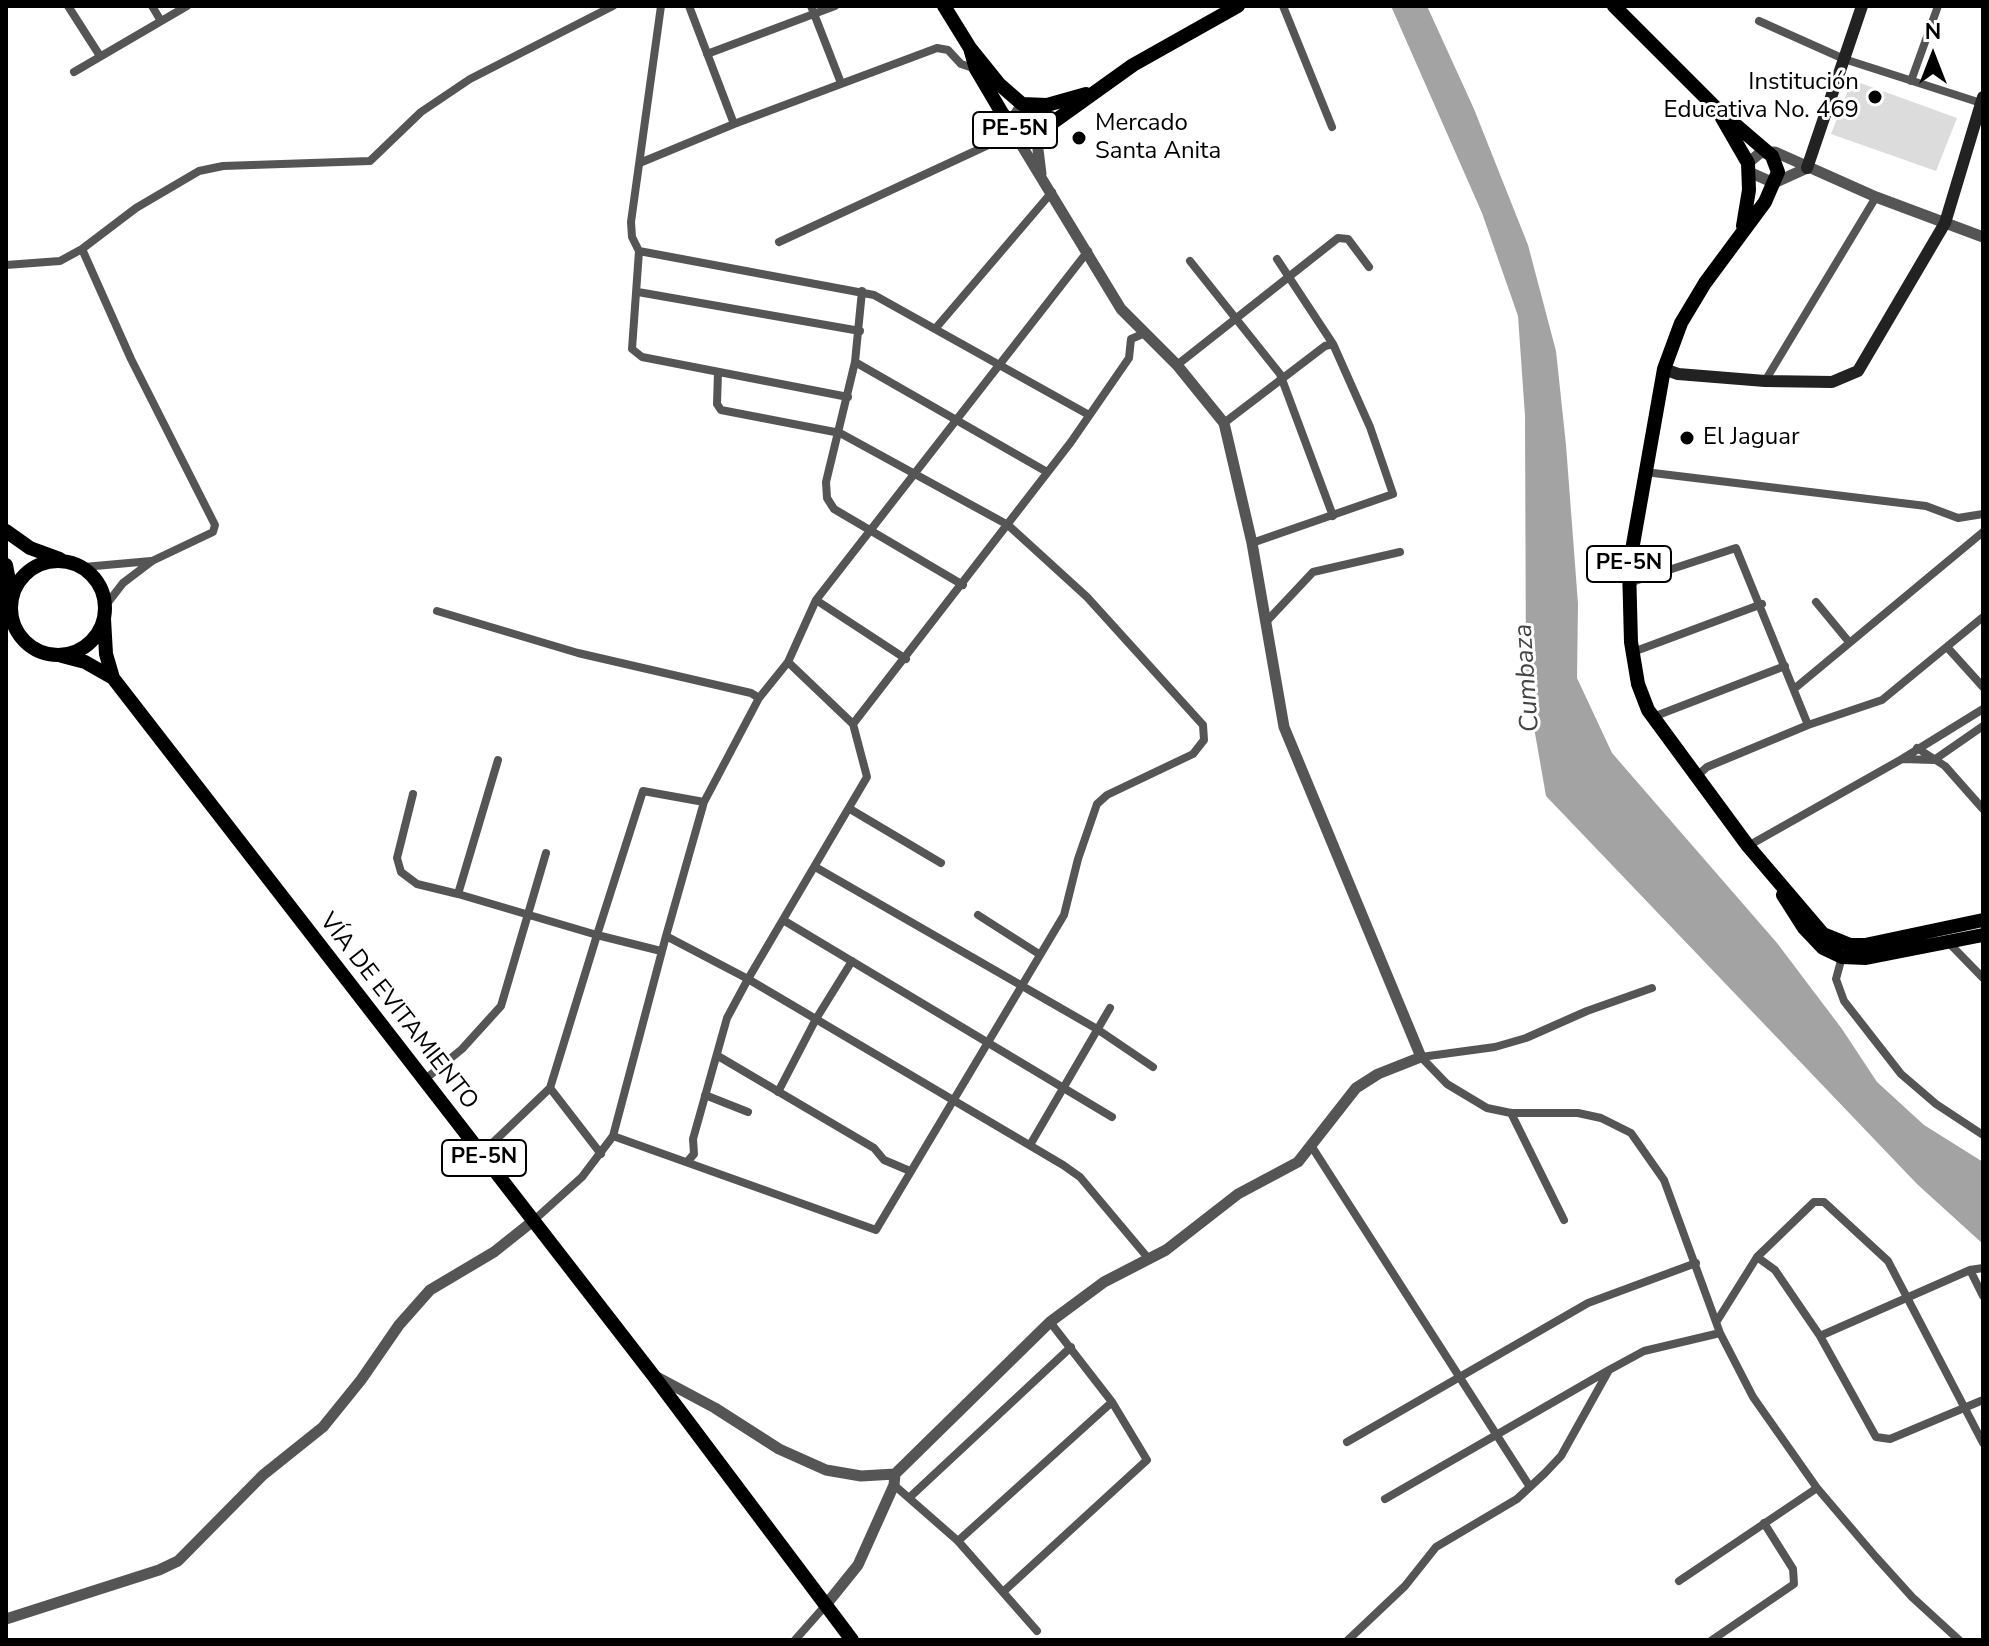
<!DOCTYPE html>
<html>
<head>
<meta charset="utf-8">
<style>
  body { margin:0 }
  #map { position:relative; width:1989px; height:1646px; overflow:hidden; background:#fff; font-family:"Nunito Sans",sans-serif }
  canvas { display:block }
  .frame { position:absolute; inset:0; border:8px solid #000; pointer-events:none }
  .north { position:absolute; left:1893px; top:16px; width:80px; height:80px; -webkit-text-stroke:6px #fff; paint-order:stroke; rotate:0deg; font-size:22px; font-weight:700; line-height:32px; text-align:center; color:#000 }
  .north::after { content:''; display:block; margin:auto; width:28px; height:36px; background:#000; clip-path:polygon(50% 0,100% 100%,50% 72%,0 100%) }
</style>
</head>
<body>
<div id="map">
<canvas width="1989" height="1646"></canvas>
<div class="frame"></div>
<div class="north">N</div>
</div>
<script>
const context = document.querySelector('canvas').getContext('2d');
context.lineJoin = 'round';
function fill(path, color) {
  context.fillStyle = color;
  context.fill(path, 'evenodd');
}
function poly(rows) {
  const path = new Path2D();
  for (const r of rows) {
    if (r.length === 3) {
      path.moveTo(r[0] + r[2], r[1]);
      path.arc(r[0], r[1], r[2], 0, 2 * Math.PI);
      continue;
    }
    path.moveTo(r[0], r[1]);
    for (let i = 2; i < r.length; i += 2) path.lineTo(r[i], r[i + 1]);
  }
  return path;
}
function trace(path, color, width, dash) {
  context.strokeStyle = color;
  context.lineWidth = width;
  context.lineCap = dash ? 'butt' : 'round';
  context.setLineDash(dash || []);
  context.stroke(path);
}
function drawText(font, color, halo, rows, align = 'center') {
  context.font = font + ' "Nunito Sans",sans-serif';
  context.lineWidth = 6;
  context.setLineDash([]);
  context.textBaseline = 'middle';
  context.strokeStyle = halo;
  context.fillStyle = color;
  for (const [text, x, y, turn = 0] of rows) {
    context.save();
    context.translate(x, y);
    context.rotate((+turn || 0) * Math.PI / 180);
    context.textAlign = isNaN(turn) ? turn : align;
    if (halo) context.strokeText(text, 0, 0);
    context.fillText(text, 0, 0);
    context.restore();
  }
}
fill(poly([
  [1852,80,1957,118,1936,171,1831,134]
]), '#dcdcdc');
fill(poly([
  [1391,6,1427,6,1474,109,1528,245,1556,351,1566,445,1578,604,1577,678,1612,753,1777,943,1842,1029,1877,1082,1924,1125,1983,1162,1983,1244,1917,1184,1546,796,1526,682,1525,416,1518,316,1482,213]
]), '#a3a3a3');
trace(poly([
  [68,6,100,56],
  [152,6,161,21],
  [661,6,631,222,632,237,639,251,632,349,642,357,848,397],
  [689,6,734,124],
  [811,6,841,83],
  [1283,6,1332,127],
  [1759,21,1844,59,1981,103],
  [707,54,835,6],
  [74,72,187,6],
  [1911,81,1938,6],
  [642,162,734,124,937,48,948,50,961,64,976,69],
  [779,242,1014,133],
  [82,249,131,359,215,525,213,532,152,561,123,583,106,605],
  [639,251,874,295,1089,415],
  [1277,259,1333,344],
  [1190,261,1280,374,1333,516],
  [6,265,60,261,82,249,136,208,199,171,223,166,370,161,421,112,470,79,613,6],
  [862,291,855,362,826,482,827,498,834,509,963,585],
  [638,292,860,331],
  [935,329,1052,192],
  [855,362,1047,472],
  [1177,365,1338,238,1348,239,1369,267],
  [1765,381,1876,197],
  [1224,423,1325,346,1333,344,1370,427,1393,494,1252,543],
  [1645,472,1926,506,1958,518,1983,514],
  [84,567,151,561],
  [1629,583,1736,548,1808,725],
  [816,600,906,659],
  [1816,602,1849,642],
  [437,611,578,653,751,693,759,698],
  [1266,622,1313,572,1400,552],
  [1947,647,1983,687],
  [1633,652,1762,604],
  [788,662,853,724],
  [1794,689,1983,532],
  [1653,717,1785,666],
  [1917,748,1945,766,1983,809],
  [1902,759,1983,709],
  [498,760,458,894,597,935,643,791,704,802],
  [1696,777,1707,767,1808,725,1882,700,1983,617],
  [413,794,397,858,401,872,417,884,458,894],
  [850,809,941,863],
  [1748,846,1902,759,1934,760,1983,726],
  [817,868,1097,1029,1153,1067],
  [978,915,1039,954],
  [783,920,1112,1117],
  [666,936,704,802,759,698,788,662,816,600,1088,251],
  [1947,941,1983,978],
  [1842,957,1836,979,1844,1001,1901,1074,1936,1104,1983,1135],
  [718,1056,874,1148,884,1160,910,1171],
  [1421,1057,1447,1084,1487,1108,1511,1113,1578,1113,1601,1118,1631,1133,1664,1180,1720,1333,1753,1397,1817,1488,1875,1556,1912,1597,1959,1640],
  [1421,1057,1495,1047,1526,1038,1587,1011,1652,988],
  [423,1081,462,1049,501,1006,546,853],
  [550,1088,601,1154],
  [778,1092,816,1019,852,961],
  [705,1095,748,1112],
  [1511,1113,1564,1220],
  [613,1136,876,1230,1064,915,1078,859,1097,804,1107,795,1193,754,1204,740,1203,725,1087,597,1008,525,840,433,721,410,717,404,718,372],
  [1030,1145,1110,1008],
  [1312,1147,1530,1487],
  [481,1154,550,1088,597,935,661,951],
  [687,1162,694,1154,693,1139,727,1018,748,979,1063,1165,1080,1177,1148,1258],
  [533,1221,582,1177,613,1136,666,936,748,979,867,777,853,724,1071,442,1129,358,1131,339,1145,333],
  [1757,1257,1775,1270,1820,1336,1876,1437,1890,1439,1983,1400],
  [1970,1270,1983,1296],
  [1717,1321,1757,1257,1814,1202,1824,1202,1888,1261,1983,1443],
  [1820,1336,1970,1270,1983,1268],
  [1347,1442,1588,1303,1696,1263],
  [894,1485,958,1541,1037,1631],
  [910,1497,1071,1347],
  [1385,1499,1609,1370],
  [958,1541,1112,1402],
  [1679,1581,1817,1488],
  [1003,1592,1147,1460,1112,1402,1050,1322],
  [795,1640,825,1606],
  [1348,1640,1405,1586,1436,1547,1517,1499,1545,1473,1561,1456,1609,1370,1644,1351,1720,1333],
  [1712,1640,1794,1584,1793,1569,1764,1523]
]), '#555', 8);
trace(poly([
  [1036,105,1041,121,1036,133,1041,174],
  [1748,163,1760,153,1775,152,1876,197,1983,237],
  [1749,172,1774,183,1807,168],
  [657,1377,715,1408,779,1449,826,1470,861,1476,895,1474],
  [825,1606,858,1565,894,1485,895,1474,1050,1322,1104,1282,1166,1250,1238,1194,1298,1162,1356,1088,1378,1074,1421,1057,1284,727,1252,543,1224,423,1177,365,1121,309,1014,133,1012,120,1022,104],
  [6,1619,159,1570,178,1561,263,1475,323,1427,361,1380,399,1325,430,1290,494,1252,533,1221]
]), '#555', 11);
trace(poly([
  [1807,168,1862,6],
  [1664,369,1678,374,1765,381,1832,382,1858,371,1945,223,1983,97]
]), '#222', 12);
trace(poly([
  [944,6,970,48,999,84,1022,104,1047,105,1086,94],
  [1614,6,1716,108,1772,156,1778,172,1765,202,1705,283,1681,323,1664,369,1629,567,1631,642,1638,684,1648,710,1748,846,1823,934,1850,945,1865,945,1983,920],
  [970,48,976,69,1002,113,1016,131,1029,134,1045,128,1133,65,1238,6],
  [1722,118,1748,163,1749,190,1743,226],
  [1783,895,1804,928,1823,948,1842,957,1866,958,1983,935]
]), '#000', 14);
trace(poly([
  [6,531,30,548,60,559],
  [58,608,47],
  [6,565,12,596],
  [104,619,106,654,113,678,653,1375,852,1640],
  [62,656,85,662,113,678]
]), '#000', 14);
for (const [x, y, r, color] of [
  [1875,97,8,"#000"],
  [1079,138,8,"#000"],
  [1687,438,8,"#000"]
]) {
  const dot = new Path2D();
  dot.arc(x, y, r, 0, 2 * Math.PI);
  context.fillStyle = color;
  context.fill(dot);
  trace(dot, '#fff', 3);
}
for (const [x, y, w] of [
  [1015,130,84],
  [1629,564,84],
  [484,1158,84]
]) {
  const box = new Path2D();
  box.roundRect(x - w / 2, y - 18, w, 36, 6);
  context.fillStyle = '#fff';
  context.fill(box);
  trace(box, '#000', 2);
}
drawText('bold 22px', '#000', null, [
  ["PE-5N",1015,130],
  ["PE-5N",1629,564],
  ["PE-5N",484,1158]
]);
drawText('24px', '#000', '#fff', [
  ["Institución",1859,83,"right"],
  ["Educativa No. 469",1859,111,"right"],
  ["Mercado",1095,124],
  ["Santa Anita",1095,152],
  ["El Jaguar",1703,438]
], 'left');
drawText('24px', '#000', '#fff', [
  ["VÍA DE EVITAMIENTO",398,1012,52]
]);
drawText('italic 26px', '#444', '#fff', [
  ["Cumbaza",1528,678,-94]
]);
</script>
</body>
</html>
